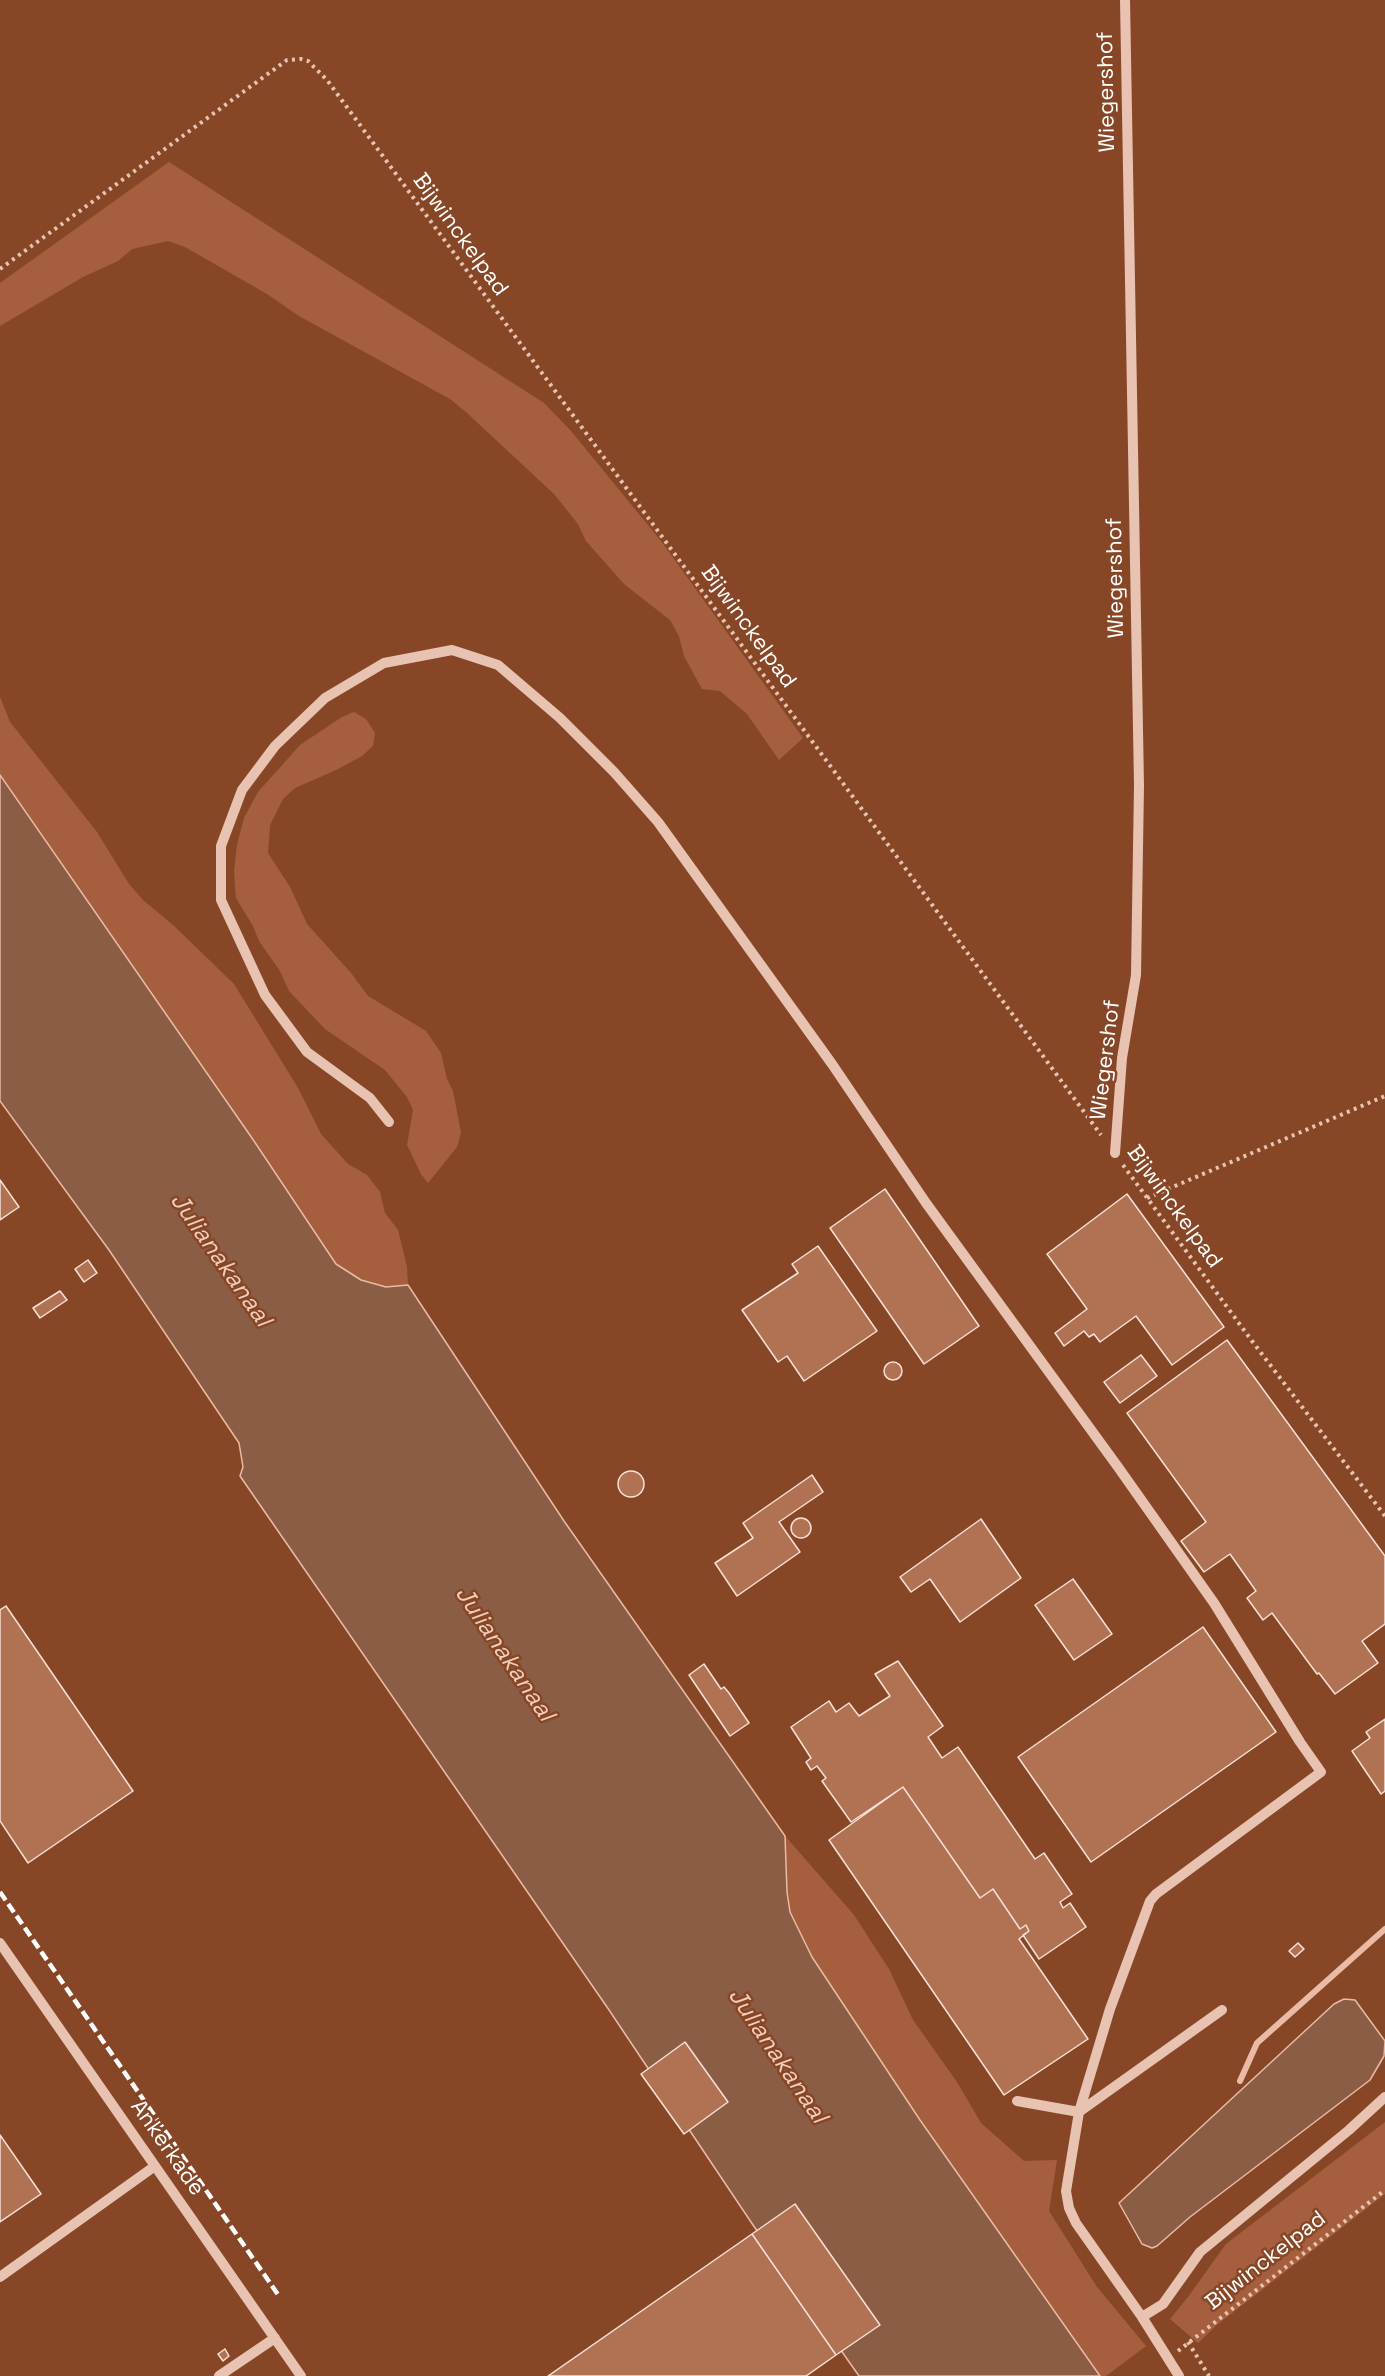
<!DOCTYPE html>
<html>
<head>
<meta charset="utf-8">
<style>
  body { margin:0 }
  canvas { display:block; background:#874726 }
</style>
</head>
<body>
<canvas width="1385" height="2376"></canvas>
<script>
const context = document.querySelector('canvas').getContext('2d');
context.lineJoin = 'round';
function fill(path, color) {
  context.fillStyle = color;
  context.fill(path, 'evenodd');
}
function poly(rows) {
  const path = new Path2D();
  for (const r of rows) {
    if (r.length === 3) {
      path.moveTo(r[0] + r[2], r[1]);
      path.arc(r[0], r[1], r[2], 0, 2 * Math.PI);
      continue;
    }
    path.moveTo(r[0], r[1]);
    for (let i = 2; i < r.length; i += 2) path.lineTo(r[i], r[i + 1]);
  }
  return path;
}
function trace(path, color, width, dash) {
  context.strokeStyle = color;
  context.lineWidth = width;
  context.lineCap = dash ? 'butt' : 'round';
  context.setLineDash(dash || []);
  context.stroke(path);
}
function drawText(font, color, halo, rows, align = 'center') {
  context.font = font + ' "Space Grotesk",sans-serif';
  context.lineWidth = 5;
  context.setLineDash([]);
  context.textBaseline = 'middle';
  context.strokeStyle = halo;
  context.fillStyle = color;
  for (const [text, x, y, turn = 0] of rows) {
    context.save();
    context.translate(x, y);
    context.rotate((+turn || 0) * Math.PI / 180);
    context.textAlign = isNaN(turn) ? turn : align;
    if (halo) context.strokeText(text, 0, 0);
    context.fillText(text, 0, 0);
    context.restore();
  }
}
fill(poly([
  [169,162,544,403,571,431,661,541,803,738,779,760,747,714,720,691,702,689,684,656,679,636,670,620,624,584,586,541,578,524,554,494,466,412,450,399,299,316,267,294,185,247,168,241,132,249,118,261,83,277,0,326,0,283],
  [0,697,10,722,97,832,129,884,143,900,173,925,234,984,298,1088,321,1134,348,1164,367,1175,380,1192,385,1213,398,1230,407,1267,408,1285,386,1287,361,1280,336,1264,254,1141,0,775],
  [354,712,366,719,375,733,373,746,362,756,336,770,295,788,283,799,270,825,268,853,290,887,307,924,351,973,368,996,426,1031,441,1053,447,1079,453,1091,461,1133,457,1147,428,1183,421,1174,407,1145,413,1110,407,1097,385,1070,325,1029,289,991,280,971,259,941,253,926,236,898,234,871,237,845,244,818,258,792,300,745,342,717],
  [785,1836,854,1915,889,1969,913,2020,957,2082,981,2123,1024,2161,1057,2160,1049,2211,1097,2287,1146,2346,1106,2376,1100,2376,919,2120,812,1957,790,1912,787,1892],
  [1385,2122,1385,2194,1218,2324,1198,2343,1170,2319,1188,2297,1226,2244]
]), '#a65f3e');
const water = poly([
  [0,775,254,1141,336,1264,361,1280,386,1287,408,1285,564,1521,785,1836,787,1892,790,1912,812,1957,920,2120,1100,2376,859,2376,753,2225,607,2007,240,1476,243,1467,239,1443,109,1250,0,1101,0,775],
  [1344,1999,1355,2000,1385,2041,1384,2056,1370,2080,1190,2217,1157,2246,1152,2248,1142,2244,1119,2203,1334,2004,1344,1999]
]);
fill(water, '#8b5d45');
trace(water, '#e9bba6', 1.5);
trace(poly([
  [1240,2081,1257,2043,1385,1929]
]), '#e9bba6', 6);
const building = poly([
  [0,1180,19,1207,0,1220,0,1180],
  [885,1189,979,1326,924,1364,830,1228,885,1189],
  [1127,1194,1224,1327,1172,1365,1136,1316,1100,1342,1094,1334,1089,1337,1084,1331,1064,1346,1055,1333,1087,1309,1047,1254,1127,1194],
  [818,1246,877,1331,804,1381,787,1356,778,1362,742,1310,798,1273,792,1264,818,1246],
  [88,1260,97,1273,84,1282,75,1269,88,1260],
  [60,1291,67,1300,40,1318,33,1308,60,1291],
  [1227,1340,1385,1556,1385,1624,1362,1641,1378,1663,1335,1694,1319,1673,1317,1674,1272,1613,1263,1620,1247,1598,1256,1591,1230,1554,1204,1572,1181,1541,1206,1522,1127,1413,1227,1340],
  [1141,1355,1157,1376,1120,1403,1104,1382,1141,1355],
  [893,1371,9],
  [631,1484,13],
  [812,1475,823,1492,779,1522,800,1552,737,1596,715,1563,753,1538,743,1523,812,1475],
  [801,1528,10],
  [981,1519,1021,1578,960,1622,930,1579,911,1592,900,1577,981,1519],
  [1073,1579,1112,1634,1074,1660,1035,1605,1073,1579],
  [6,1606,133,1791,28,1863,0,1821,0,1610,6,1606],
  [1203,1627,1276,1732,1091,1862,1018,1757,1203,1627],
  [898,1661,943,1726,928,1737,942,1758,958,1747,1035,1859,1044,1853,1072,1894,1060,1902,1063,1908,1070,1903,1086,1927,1039,1959,1023,1935,1029,1931,1026,1925,1020,1929,993,1889,980,1898,903,1787,851,1822,822,1781,826,1778,817,1766,811,1770,806,1762,811,1758,791,1727,829,1701,836,1712,849,1703,859,1716,890,1696,875,1674,898,1661],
  [704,1664,721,1689,724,1687,729,1693,749,1723,730,1736,689,1675,704,1664],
  [1385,1719,1385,1791,1381,1794,1352,1751,1370,1738,1366,1732,1385,1719],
  [903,1787,980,1898,993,1889,1020,1929,1026,1925,1029,1931,1019,1939,1088,2039,1004,2095,829,1840,903,1787],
  [1298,1943,1304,1949,1295,1957,1289,1951,1298,1943],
  [685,2042,728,2102,684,2134,641,2074,685,2042],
  [0,2135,41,2194,0,2222,0,2135],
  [795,2204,880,2325,836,2355,752,2234,795,2204],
  [752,2234,836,2355,806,2376,548,2376,752,2234],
  [225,2349,229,2356,223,2361,218,2354,225,2349]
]);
fill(building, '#b17153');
trace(building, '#f7e0d6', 1.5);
trace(poly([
  [0,269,287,60,301,59,308,61,327,80,1101,1135],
  [1123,1165,1252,1341,1385,1516],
  [1147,1198,1385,1096],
  [1188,2342,1209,2376],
  [1178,2351,1385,2190]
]), '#e9c3b2', 4, [3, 4.5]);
trace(poly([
  [389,1122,370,1098,307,1052,265,995,221,900,221,846,242,790,275,746,325,698,384,663,452,650,498,665,560,718,614,772,658,822,832,1064,926,1203,1118,1467,1214,1603,1300,1742,1321,1772,1156,1894,1150,1901,1110,2009,1079,2112,1066,2191,1069,2208,1076,2223,1142,2317,1179,2376],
  [1115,1153,1122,1058,1136,975,1139,785,1125,0],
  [0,1943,301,2376],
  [1017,2101,1079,2112,1222,2010],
  [0,2277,155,2166],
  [1142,2317,1163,2304,1200,2252,1349,2130,1385,2097],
  [219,2376,275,2338]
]), '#e9c3b2', 10);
trace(poly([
  [0,1892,279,2296]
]), '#fff', 4.5, [10, 4.5]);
drawText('22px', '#fff', '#874726', [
  ["Wiegershof",1107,92,-91],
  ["Bijwinckelpad",460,235,54],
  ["Wiegershof",1116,578,-91],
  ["Bijwinckelpad",748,627,54],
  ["Wiegershof",1106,1060,-83],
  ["Bijwinckelpad",1174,1207,54],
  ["Ankerkade",167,2148,55],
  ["Bijwinckelpad",1266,2261,-38]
]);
drawText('italic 24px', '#f0cdbd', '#874726', [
  ["Julianakanaal",220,1260,55],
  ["Julianakanaal",504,1654,56],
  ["Julianakanaal",777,2056,56]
]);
</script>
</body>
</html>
